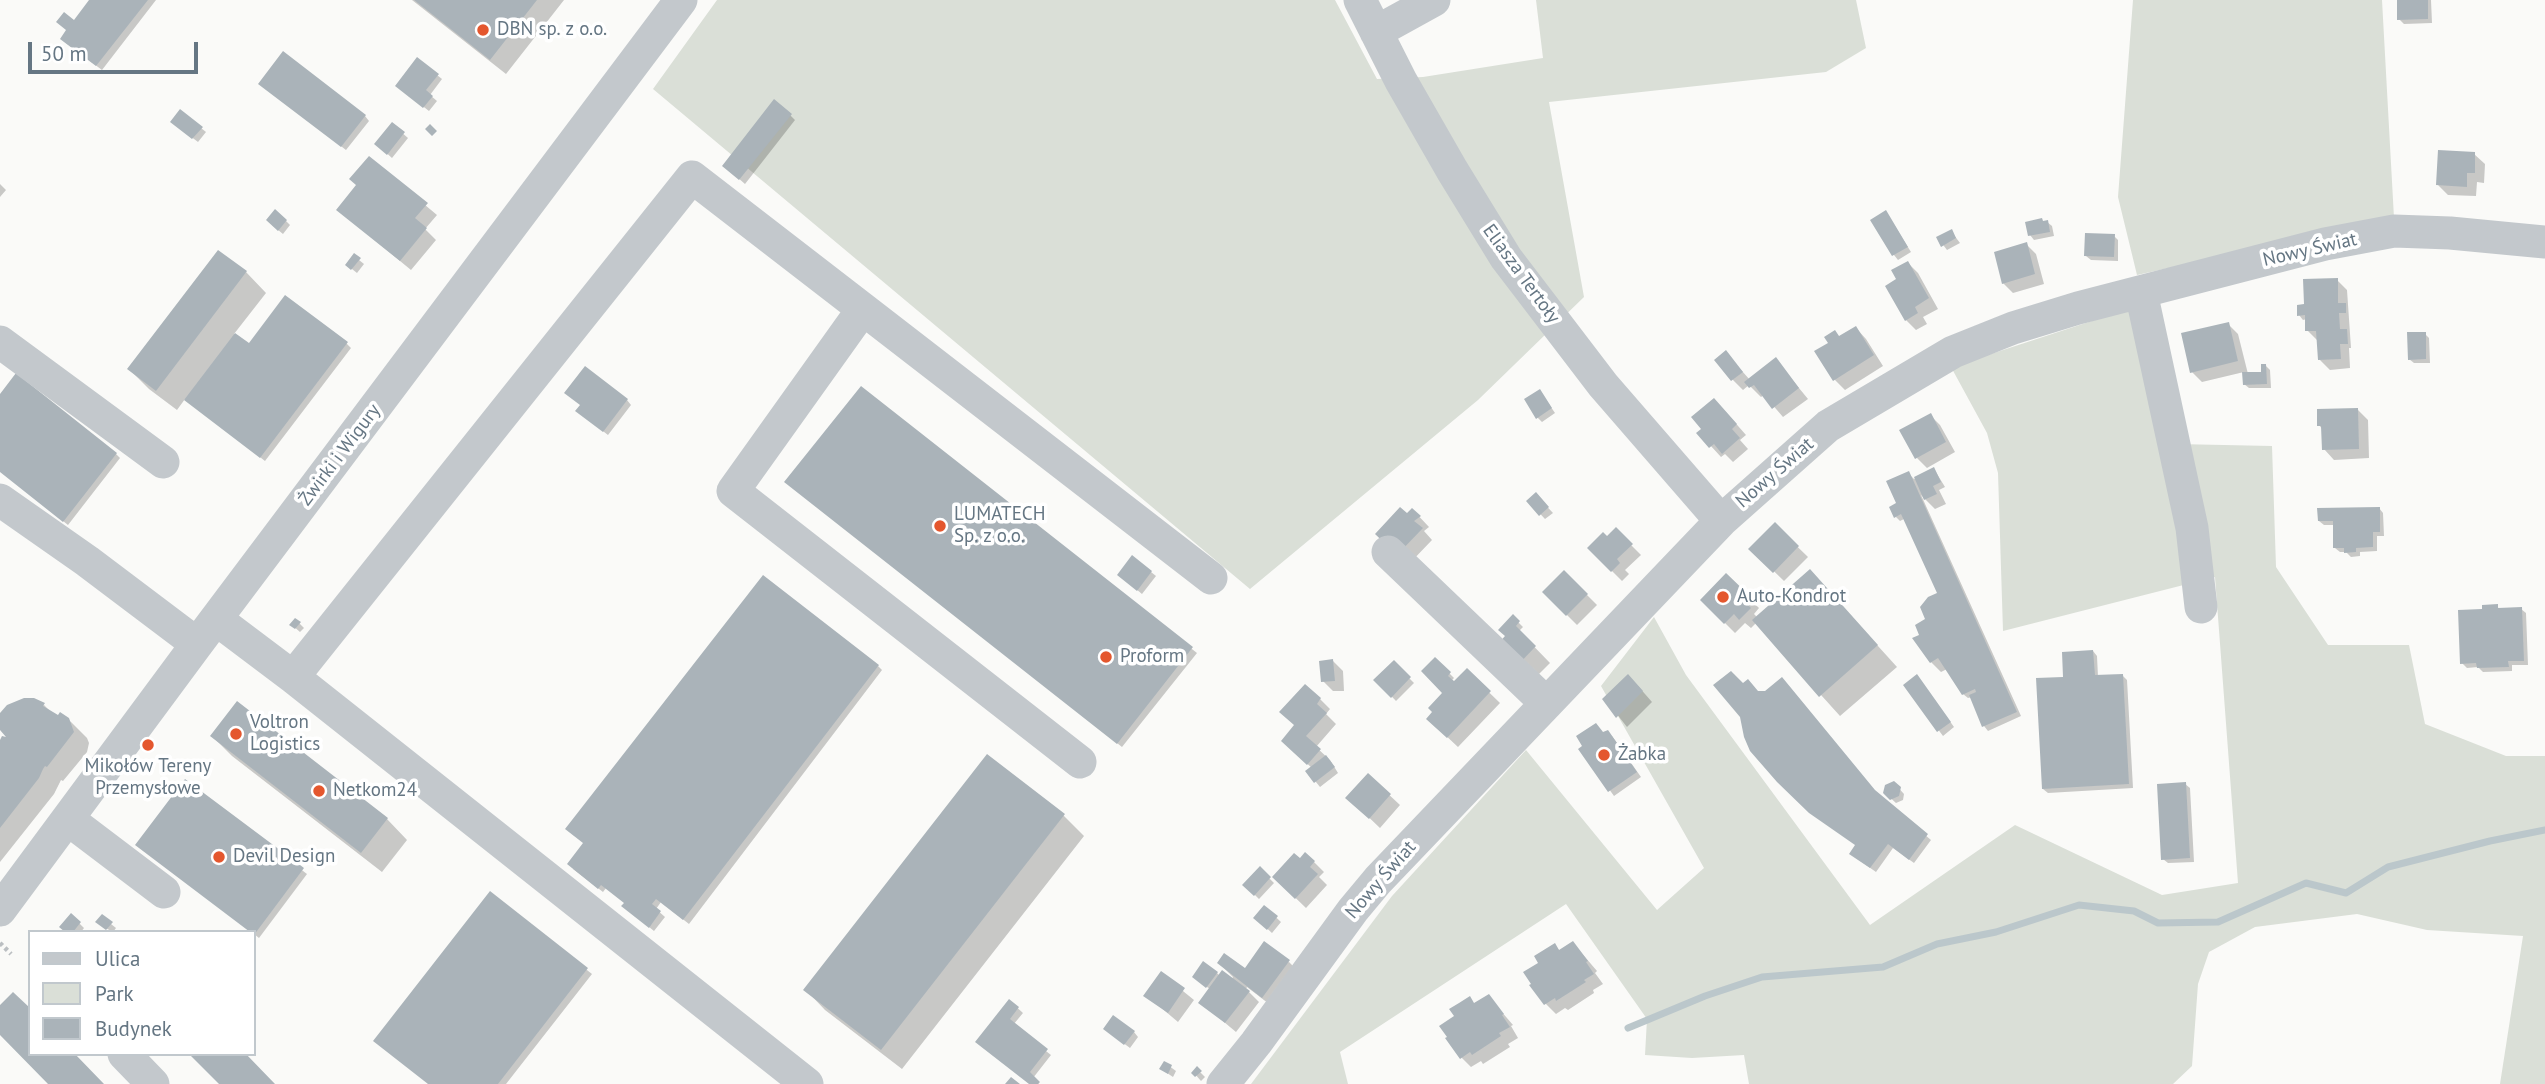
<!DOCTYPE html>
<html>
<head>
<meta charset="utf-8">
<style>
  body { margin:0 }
  #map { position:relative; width:2545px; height:1084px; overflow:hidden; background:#fafaf8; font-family:"PT Sans",sans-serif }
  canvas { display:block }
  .legend { position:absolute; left:28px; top:930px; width:228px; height:126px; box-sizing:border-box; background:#fff; border:2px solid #c1c8cd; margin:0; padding:9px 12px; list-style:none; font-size:21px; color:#657683 }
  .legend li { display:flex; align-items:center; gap:14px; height:35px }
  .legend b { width:35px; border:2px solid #c1c8cd }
  .scale { position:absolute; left:28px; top:42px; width:170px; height:32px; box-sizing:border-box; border:4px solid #657683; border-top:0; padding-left:9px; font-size:21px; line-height:24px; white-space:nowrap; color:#657683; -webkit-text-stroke:5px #fff; paint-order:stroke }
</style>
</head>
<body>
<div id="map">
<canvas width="2545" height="1084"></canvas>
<ul class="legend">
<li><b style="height:9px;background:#c3c8cc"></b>Ulica</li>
<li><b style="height:19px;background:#dadfd7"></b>Park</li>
<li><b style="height:19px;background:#aab3b9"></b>Budynek</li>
</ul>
<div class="scale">50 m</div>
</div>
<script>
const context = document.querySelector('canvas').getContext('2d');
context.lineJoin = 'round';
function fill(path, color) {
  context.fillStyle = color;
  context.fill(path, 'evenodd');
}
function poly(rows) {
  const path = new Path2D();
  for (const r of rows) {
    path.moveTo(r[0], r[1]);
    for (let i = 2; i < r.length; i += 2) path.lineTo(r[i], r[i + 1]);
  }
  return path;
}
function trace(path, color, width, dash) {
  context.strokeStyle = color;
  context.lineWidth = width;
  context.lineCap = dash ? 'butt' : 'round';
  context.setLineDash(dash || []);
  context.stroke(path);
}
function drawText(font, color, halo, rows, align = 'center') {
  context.font = font + ' "PT Sans",sans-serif';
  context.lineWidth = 7;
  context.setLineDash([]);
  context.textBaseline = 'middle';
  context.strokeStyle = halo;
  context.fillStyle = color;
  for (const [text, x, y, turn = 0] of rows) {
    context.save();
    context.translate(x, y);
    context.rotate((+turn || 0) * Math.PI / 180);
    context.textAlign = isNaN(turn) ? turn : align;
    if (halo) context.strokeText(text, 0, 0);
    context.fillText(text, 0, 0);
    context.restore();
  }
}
fill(poly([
  [717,0,1335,0,1377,79,1423,77,1543,58,1536,0,1856,0,1866,48,1826,72,1549,102,1584,297,1478,400,1250,589,653,89],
  [2133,0,2382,0,2394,218,2137,275,2118,197],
  [2153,301,2176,444,2272,446,2276,567,2328,645,2409,645,2425,724,2506,756,2545,756,2545,1084,2500,1084,2523,936,2427,930,2357,914,2255,927,2209,952,2198,984,2192,1066,2173,1084,1749,1084,1744,1055,1692,1058,1645,1055,1647,1019,1566,904,1340,1052,1348,1084,1251,1084,1392,896,1526,750,1657,910,1704,868,1601,686,1654,617,1686,675,1870,925,2015,825,2162,895,2238,883,2215,577,2003,631,1998,473,1987,433,1951,367]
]), '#dadfd7');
fill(poly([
  [91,0,156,0,102,70,66,43,74,22],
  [412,0,564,0,506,74],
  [2398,0,2431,0,2432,23,2404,24,2399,19],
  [437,75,442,79,430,95,437,101,429,111,402,90],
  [265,88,365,116,369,121,346,150],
  [790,115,795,120,745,184,729,170],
  [392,124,408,138,392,158,381,148],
  [177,126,201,128,206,132,198,142],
  [2474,154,2485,164,2484,183,2477,182,2476,196,2448,195,2438,185],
  [369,158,437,215,425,229,436,240,411,270,349,219,358,185],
  [0,184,6,190,0,197],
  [1886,212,1911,252,1898,260,1894,255],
  [286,221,290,225,283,234,272,225],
  [2047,222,2052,226,2054,236,2034,240,2030,235],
  [1951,231,1960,243,1947,250,1938,238],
  [2114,236,2118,240,2118,261,2091,260,2086,256],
  [2026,244,2036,254,2044,284,2013,293,2003,283],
  [354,256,364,264,357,273,347,265],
  [1908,263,1918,273,1938,309,1923,317,1927,324,1916,330,1906,320,1898,280],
  [246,272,266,293,234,334,249,346,346,343,351,348,265,461,185,399,177,410,149,389,129,369],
  [2337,280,2347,290,2351,348,2349,348,2350,368,2330,370,2320,360,2317,340,2307,330,2307,319,2303,320,2299,315,2306,305],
  [2228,324,2238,334,2248,374,2263,373,2266,366,2270,370,2271,388,2249,388,2244,384,2244,372,2202,382,2192,372],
  [1856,328,1866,339,1883,366,1845,390,1835,380,1817,352],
  [2425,334,2429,338,2430,363,2414,363,2409,359],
  [1726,353,1750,380,1776,360,1808,399,1783,417,1764,395,1761,397,1749,385,1743,390,1733,380,1717,360],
  [861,388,1197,653,1122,747,791,486],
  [1540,391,1555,413,1542,422,1537,417],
  [0,396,116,454,120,458,68,525,0,470],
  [627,400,631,405,608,435,582,415],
  [1724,410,1746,435,1740,440,1748,449,1733,462,1725,454,1721,457,1699,433],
  [2358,410,2368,420,2369,458,2334,460,2324,449,2323,430,2319,425],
  [1930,415,1940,425,1955,452,1927,468,1917,458],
  [1934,469,1945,487,1939,490,1946,504,1935,509,1921,495,2021,716,1988,731,1984,726,1972,697,1968,698,1963,694,1947,669,1941,672,1931,662,1927,620,1940,594,1904,519,1900,521,1896,517,1908,473,1914,479],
  [1536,495,1553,513,1545,519,1528,501],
  [2379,508,2383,513,2384,536,2377,536,2377,551,2360,552,2360,556,2351,557,2346,552,2340,552,2335,548,2335,525,2324,525,2319,521],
  [1413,510,1429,527,1424,531,1432,540,1409,564,1378,534],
  [1775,525,1808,557,1784,581,1751,549],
  [1616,530,1641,555,1625,570,1629,574,1622,581,1589,548,1608,538],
  [1810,571,1897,667,1840,716,1756,623,1751,628,1745,623,1735,633,1702,600,1726,576,1759,608,1754,614,1757,617],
  [1151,572,1156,576,1142,594,1124,579],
  [1564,572,1597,605,1577,625,1544,592],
  [2497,606,2500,610,2521,609,2526,613,2528,665,2512,665,2512,671,2483,672,2478,667,2467,668,2462,663,2484,610],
  [1513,617,1523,627,1519,631,1550,663,1531,682,1507,636],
  [296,620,304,628,300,632,292,625],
  [2093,651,2097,656,2098,677,2122,675,2127,680,2133,788,2048,793,2043,789,2064,678],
  [1435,659,1454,678,1451,681,1454,684,1467,671,1500,703,1458,747,1428,719,1445,693],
  [1333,661,1343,671,1344,691,1333,691,1323,681],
  [1394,663,1414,683,1396,701,1376,680],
  [878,666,882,670,689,924,661,902,656,909,665,917,654,931,628,910,625,903,606,888,603,892,573,869,585,843],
  [1921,681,1954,727,1943,736,1905,685],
  [1638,686,1652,702,1627,727,1605,699],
  [1743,686,1758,693,1931,840,1914,863,1893,848,1876,872,1856,858,1857,846],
  [1320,699,1330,709,1326,714,1336,724,1316,747,1330,760,1338,773,1320,787,1307,771,1312,768,1293,751,1296,726],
  [237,703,387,819,407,840,382,872,232,756,212,736],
  [44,705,55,716,60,715,71,722,87,738,89,743,87,752,63,781,61,780,54,794,0,862,0,744,7,736,0,729,0,716],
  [1604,734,1612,736,1641,777,1614,796,1581,750],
  [987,756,1064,816,1084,836,902,1069,825,1010,805,989],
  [1368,775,1400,805,1380,828,1358,807],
  [185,781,307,874,259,938,254,934],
  [1894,783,1904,794,1903,800,1896,803,1885,793],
  [2185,784,2190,788,2194,862,2168,863,2163,859],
  [1300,860,1314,862,1324,872,1319,877,1327,885,1306,908,1274,877],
  [1260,869,1274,883,1259,899,1245,885],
  [490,894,592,974,506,1084,429,1084],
  [1265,907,1281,922,1272,933,1260,922],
  [71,915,84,928,81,932,67,932],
  [111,924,116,928,113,932,102,926],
  [1573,943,1597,971,1595,973,1603,984,1593,990,1594,993,1568,1010,1565,1008,1556,1014,1546,1004,1541,963,1554,945,1560,951],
  [1289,962,1299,972,1273,1007,1247,987,1246,989,1259,1002,1236,1032,1200,1002,1210,989,1198,981,1217,973,1220,976,1232,979,1233,977,1219,963,1245,971],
  [1162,974,1194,1000,1178,1022,1146,995],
  [1488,996,1513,1025,1511,1026,1518,1038,1508,1044,1510,1047,1483,1064,1481,1061,1471,1067,1461,1057],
  [1010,1001,1023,1013,1013,1025,1051,1055,1033,1078,1039,1084,1030,1084,982,1046],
  [1134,1032,1138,1037,1130,1048,1110,1033],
  [1165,1063,1176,1071,1173,1077,1161,1069],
  [1197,1069,1205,1077,1201,1081,1194,1073]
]), '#0003');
trace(poly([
  [1628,1028,1705,996,1762,977,1883,967,1937,944,1996,932,2079,905,2134,911,2158,923,2218,922,2306,883,2346,893,2388,867,2490,841,2545,830]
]), '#bbc7cb', 7);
fill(poly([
  [89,0,148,0,96,66,60,39,66,30,56,22,64,12,74,20],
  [414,0,537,0,490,60],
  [2397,0,2428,0,2428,19,2397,20],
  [283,51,366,115,341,147,258,84],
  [417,57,439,74,426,90,433,96,423,108,395,86],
  [774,99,792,114,739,180,722,166],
  [180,109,203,127,192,139,170,122],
  [392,122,405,132,387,155,374,144],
  [430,124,437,131,432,136,425,129],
  [2438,150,2475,152,2475,173,2467,173,2467,187,2436,185],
  [369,156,428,203,415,218,427,228,400,261,336,210,356,185,349,179],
  [275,209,287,220,278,231,266,220],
  [1886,210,1908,247,1892,256,1870,220],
  [2042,218,2043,221,2048,220,2050,232,2028,236,2025,222],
  [1952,229,1956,238,1941,247,1936,237],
  [2085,233,2115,234,2114,257,2084,256],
  [2027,242,2035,274,2002,284,1994,252],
  [218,250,247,271,156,391,127,369],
  [354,253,361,258,351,270,345,265],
  [1908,261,1929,298,1915,307,1918,313,1905,321,1885,286,1896,279,1891,270],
  [2338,278,2338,303,2346,303,2346,313,2339,313,2340,329,2347,329,2348,344,2340,344,2341,359,2318,360,2316,331,2305,331,2305,315,2297,316,2297,305,2304,304,2303,279],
  [285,295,348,342,260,458,184,400,235,333,249,343],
  [2229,322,2238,361,2190,373,2181,333],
  [1856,326,1874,355,1833,381,1814,351,1828,343,1824,337,1835,330,1839,336],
  [2407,332,2426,332,2426,359,2408,360],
  [1726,350,1743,372,1731,381,1714,360],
  [1776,357,1799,388,1772,409,1754,385,1749,388,1744,382],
  [2261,364,2266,364,2267,384,2243,385,2242,372,2261,372],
  [585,366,628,399,603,432,575,411,580,405,564,393],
  [16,373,117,453,63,522,0,472,0,394],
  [861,386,1193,647,1117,744,784,482],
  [1540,389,1552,408,1536,419,1524,399],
  [1714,398,1737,424,1732,429,1740,438,1722,454,1714,444,1709,448,1696,433,1701,429,1691,417],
  [2358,408,2359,449,2322,450,2321,426,2317,426,2317,409],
  [1931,413,1946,442,1915,459,1899,430],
  [1934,467,1941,482,1933,486,1937,494,1924,500,1914,477],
  [1909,471,2017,712,1982,727,1969,695,1976,692,1975,689,1962,695,1938,658,1930,663,1912,638,1919,635,1915,625,1925,619,1920,607,1928,597,1937,593,1901,514,1894,518,1889,507,1896,503,1886,481],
  [1536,492,1549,507,1539,516,1526,501],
  [1400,507,1407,513,1412,508,1421,516,1414,521,1423,528,1397,555,1375,534],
  [2380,507,2380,532,2373,532,2373,547,2356,548,2356,552,2344,553,2344,548,2333,548,2333,521,2318,521,2317,508],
  [1775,522,1799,546,1773,573,1748,549],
  [1616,527,1633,544,1617,559,1620,563,1611,572,1587,548,1603,532,1607,536],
  [1132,555,1152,571,1137,591,1117,575],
  [1810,569,1878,645,1819,697,1752,620],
  [1564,570,1588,594,1566,616,1542,592],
  [1726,573,1751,597,1745,602,1751,608,1739,620,1734,614,1724,624,1700,600],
  [763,575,879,665,683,920,656,899,652,904,661,911,649,928,621,906,624,903,601,885,598,889,567,864,583,843,565,829],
  [2498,604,2498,608,2522,607,2524,661,2508,661,2509,667,2477,668,2476,663,2460,664,2458,610,2482,609,2482,605],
  [1513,614,1520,621,1516,626,1536,646,1515,668,1494,648,1505,636,1498,630],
  [295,618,301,622,295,629,289,625],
  [2093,650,2095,675,2123,674,2129,784,2042,789,2036,678,2063,677,2062,652],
  [1435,657,1451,672,1448,676,1454,681,1467,668,1491,691,1447,738,1426,719,1432,712,1428,708,1442,693,1421,671],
  [1333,659,1335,681,1321,682,1319,661],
  [1394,660,1411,677,1391,698,1373,680],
  [1731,671,1743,683,1748,679,1758,691,1765,691,1782,677,1875,790,1928,834,1909,860,1888,844,1870,868,1849,854,1855,845,1809,813,1777,782,1750,751,1744,737,1740,717,1713,685],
  [1628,674,1643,691,1616,718,1602,699],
  [1917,674,1951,722,1937,732,1903,685],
  [1305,684,1321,698,1317,704,1327,713,1306,736,1321,749,1307,765,1281,741,1294,725,1279,712],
  [24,698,34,698,45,703,43,706,58,715,60,712,69,718,74,732,47,767,45,766,43,769,39,778,0,828,0,740,2,736,6,737,0,730,0,713,7,705],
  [237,701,388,818,361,853,210,736],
  [1596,723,1603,732,1608,730,1637,772,1608,792,1578,749,1582,746,1576,736],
  [987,754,1065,814,881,1050,803,990],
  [1326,755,1335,767,1314,783,1305,771],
  [1368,773,1391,794,1369,819,1345,798],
  [185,779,304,868,254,935,254,932,250,932,135,845],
  [1894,781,1901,787,1899,796,1890,800,1883,793,1885,785],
  [2186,782,2190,858,2161,860,2157,784],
  [1305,852,1315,861,1310,867,1318,874,1295,899,1272,877,1294,853,1300,858],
  [1260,866,1271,877,1254,896,1242,885],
  [490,891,588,968,498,1084,428,1084,373,1041],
  [1264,905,1278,916,1267,930,1253,918],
  [71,913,81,922,73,932,65,932,59,927],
  [102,914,113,922,106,930,95,922],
  [1264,941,1290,960,1262,998,1217,963,1224,953,1245,968],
  [1573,941,1588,961,1586,962,1594,974,1584,980,1586,982,1556,1001,1555,998,1544,1005,1529,985,1531,984,1523,972,1538,963,1534,956,1555,943,1559,950],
  [1203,961,1218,972,1206,988,1192,977],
  [1222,970,1250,991,1225,1023,1198,1003],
  [1161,971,1185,988,1168,1013,1143,996],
  [13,992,30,1008,30,1054,75,1054,104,1084,48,1084,0,1035,0,1005],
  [1489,994,1504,1014,1502,1015,1510,1027,1499,1033,1501,1036,1472,1055,1470,1052,1460,1059,1445,1038,1447,1037,1439,1026,1454,1016,1449,1009,1459,1003,1470,996,1474,1003],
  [1009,999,1019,1007,1010,1019,1048,1049,1030,1072,1040,1082,1038,1084,1029,1084,975,1042],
  [1113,1015,1135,1031,1124,1045,1103,1029],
  [189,1054,246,1054,275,1084,219,1084],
  [1164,1061,1172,1065,1168,1074,1159,1069],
  [1197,1066,1202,1071,1195,1077,1191,1073],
  [1011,1077,1020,1084,1005,1084]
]), '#aab3b9');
trace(poly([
  [0,943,11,954]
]), '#bbbfc2', 4.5, [3.5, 3.5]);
trace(poly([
  [1360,0,1401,81,1452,170,1506,258,1603,385,1721,521],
  [1376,32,1434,0],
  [2141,292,2192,528,2201,607],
  [863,309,1211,578],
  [0,342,163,462],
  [0,500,87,561,197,644],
  [1388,552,1546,703],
  [216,619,293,677,807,1084],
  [293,677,692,177,863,309,733,491,1080,762],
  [69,820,164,892],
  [0,910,197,644,681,0],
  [124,1054,153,1084],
  [1223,1084,1256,1043,1353,910,1378,880,1721,521,1828,426,1953,352,2013,328,2078,308,2325,244,2394,231,2450,233,2545,242]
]), '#c3c8cc', 33);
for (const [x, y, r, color] of [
  [483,30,7,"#e4572e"],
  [940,526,7,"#e4572e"],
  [1723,597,7,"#e4572e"],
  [1106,657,7,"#e4572e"],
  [236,734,7,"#e4572e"],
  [148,745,7,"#e4572e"],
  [1604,755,7,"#e4572e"],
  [319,791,7,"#e4572e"],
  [219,857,7,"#e4572e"]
]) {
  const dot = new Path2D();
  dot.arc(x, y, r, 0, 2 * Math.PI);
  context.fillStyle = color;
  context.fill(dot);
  trace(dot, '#fff', 2.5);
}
drawText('19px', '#657683', '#fff', [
  ["DBN sp. z o.o.",497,30],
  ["LUMATECH",954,515],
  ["Sp. z o.o.",954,537],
  ["Auto-Kondrot",1737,597],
  ["Proform",1120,657],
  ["Voltron",250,723],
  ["Logistics",250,745],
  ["Żabka",1618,755],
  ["Mikołów Tereny",148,767,"center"],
  ["Przemysłowe",148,789,"center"],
  ["Netkom24",333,791],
  ["Devil Design",233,857]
], 'left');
drawText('19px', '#657683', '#fff', [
  ["Nowy Świat",2310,250,-13],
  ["Eliasza Tertoły",1521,274,54],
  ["Żwirki i Wigury",340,455,-53],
  ["Nowy Świat",1775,473,-41],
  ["Nowy Świat",1381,880,-49]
]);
</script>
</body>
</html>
